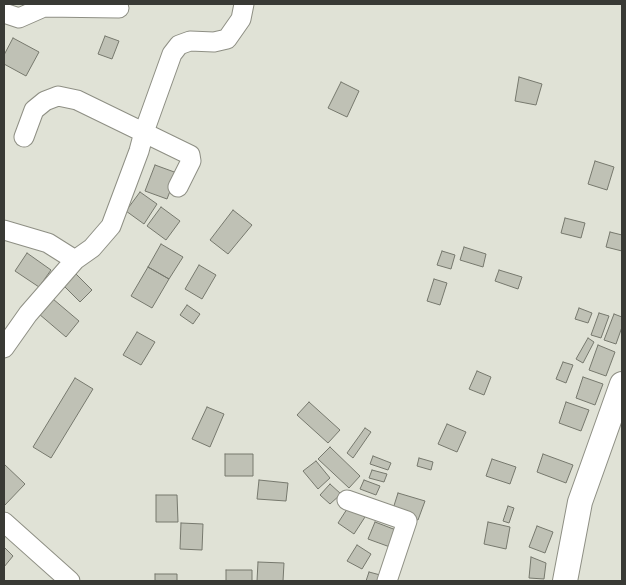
<!DOCTYPE html>
<html>
<head>
<meta charset="utf-8">
<style>
  body { margin:0 }
  #map { position:relative; width:626px; height:585px; overflow:hidden; background:#e0e2d6; font-family:"Sofia Sans Condensed",sans-serif }
  canvas { display:block }
  .frame { position:absolute; inset:0; border:5px solid #393a35; pointer-events:none }
</style>
</head>
<body>
<div id="map">
<canvas width="626" height="585"></canvas>
<div class="frame"></div>
</div>
<script>
const context = document.querySelector('canvas').getContext('2d');
context.lineJoin = 'round';
function fill(path, color) {
  context.fillStyle = color;
  context.fill(path, 'evenodd');
}
function poly(rows) {
  const path = new Path2D();
  for (const r of rows) {
    path.moveTo(r[0], r[1]);
    for (let i = 2; i < r.length; i += 2) path.lineTo(r[i], r[i + 1]);
  }
  return path;
}
function trace(path, color, width, dash) {
  context.strokeStyle = color;
  context.lineWidth = width;
  context.lineCap = dash ? 'butt' : 'round';
  context.setLineDash(dash || []);
  context.stroke(path);
}
const building = poly([
  [105,36,119,41,112,59,98,54,105,36],
  [13,38,39,52,26,76,4,64,4,55,13,38],
  [519,77,542,84,536,105,515,101,519,77],
  [341,82,359,91,347,117,328,108,341,82],
  [595,161,614,167,607,190,588,184,595,161],
  [155,165,177,173,167,199,145,191,155,165],
  [140,192,157,204,144,224,126,211,140,192],
  [161,207,180,221,166,240,147,226,161,207],
  [233,210,252,225,228,254,210,240,233,210],
  [565,218,585,223,581,238,561,233,565,218],
  [610,232,622,235,622,251,606,247,610,232],
  [161,244,183,257,169,279,148,267,161,244],
  [464,247,486,254,483,267,460,260,464,247],
  [442,251,455,255,451,269,437,265,442,251],
  [27,253,51,270,39,287,15,271,27,253],
  [199,265,216,275,202,299,185,289,199,265],
  [148,267,169,279,152,308,131,296,148,267],
  [499,270,522,277,518,289,495,281,499,270],
  [73,271,92,290,80,302,61,283,73,271],
  [434,279,447,283,440,305,427,301,434,279],
  [53,299,79,321,66,337,39,314,53,299],
  [187,305,200,314,193,324,180,315,187,305],
  [579,308,592,313,588,323,575,319,579,308],
  [599,313,609,316,601,338,591,335,599,313],
  [614,314,622,317,622,327,616,344,604,340,614,314],
  [137,332,155,342,141,365,123,355,137,332],
  [588,338,594,342,583,363,576,359,588,338],
  [598,345,615,352,606,376,589,370,598,345],
  [563,362,573,365,566,383,556,379,563,362],
  [477,371,491,377,484,395,469,389,477,371],
  [583,377,603,384,595,405,576,398,583,377],
  [75,378,93,389,51,458,33,447,75,378],
  [309,402,340,430,328,443,297,415,309,402],
  [566,402,589,410,581,431,559,423,566,402],
  [207,407,224,414,210,447,192,439,207,407],
  [447,424,466,432,457,452,438,444,447,424],
  [365,428,371,432,353,458,347,453,365,428],
  [330,447,360,476,349,488,318,459,330,447],
  [225,454,253,454,253,476,225,476,225,454],
  [543,454,573,465,566,483,537,472,543,454],
  [373,456,391,463,388,470,370,464,373,456],
  [419,458,433,462,431,470,417,466,419,458],
  [492,459,516,467,510,484,486,476,492,459],
  [316,461,330,478,318,489,303,471,316,461],
  [4,464,25,484,4,506,4,464],
  [372,470,387,474,384,482,369,478,372,470],
  [259,480,288,483,286,501,257,499,259,480],
  [364,480,380,486,376,495,360,489,364,480],
  [330,484,341,494,330,504,320,495,330,484],
  [398,493,425,501,418,520,392,512,398,493],
  [156,495,177,495,178,522,156,522,156,495],
  [349,506,365,517,354,534,338,523,349,506],
  [508,506,514,508,509,523,503,521,508,506],
  [375,522,396,530,390,547,368,539,375,522],
  [488,522,510,527,506,549,484,544,488,522],
  [181,523,203,524,202,550,180,549,181,523],
  [537,526,553,532,545,553,529,547,537,526],
  [357,545,371,554,362,569,347,561,357,545],
  [4,547,13,556,4,567,4,547],
  [531,557,546,563,544,579,529,578,531,557],
  [258,562,284,563,283,581,257,581,258,562],
  [226,570,252,570,252,581,226,581,226,570],
  [369,572,384,576,383,581,366,581,369,572],
  [155,574,177,574,177,581,155,581,155,574]
]);
fill(building, '#bfc1b5');
trace(building, '#76786d', 1);
const minor = poly([
  [4,13,19,18,44,7,119,8],
  [24,137,34,110,45,101,58,96,77,100,190,155,191,161,178,187],
  [4,230,48,243,75,260,92,248,111,226,139,151,144,132,172,54,179,45,190,41,214,42,227,39,241,19,244,4],
  [4,348,28,314,75,260],
  [347,500,407,521,387,581],
  [4,522,70,581]
]);
const tertiary = poly([
  [565,581,580,502,622,384]
]);
trace(minor, '#8e8f84', 21);
trace(tertiary, '#8e8f84', 26);
trace(minor, '#fff', 19);
trace(tertiary, '#fff', 24);
</script>
</body>
</html>
